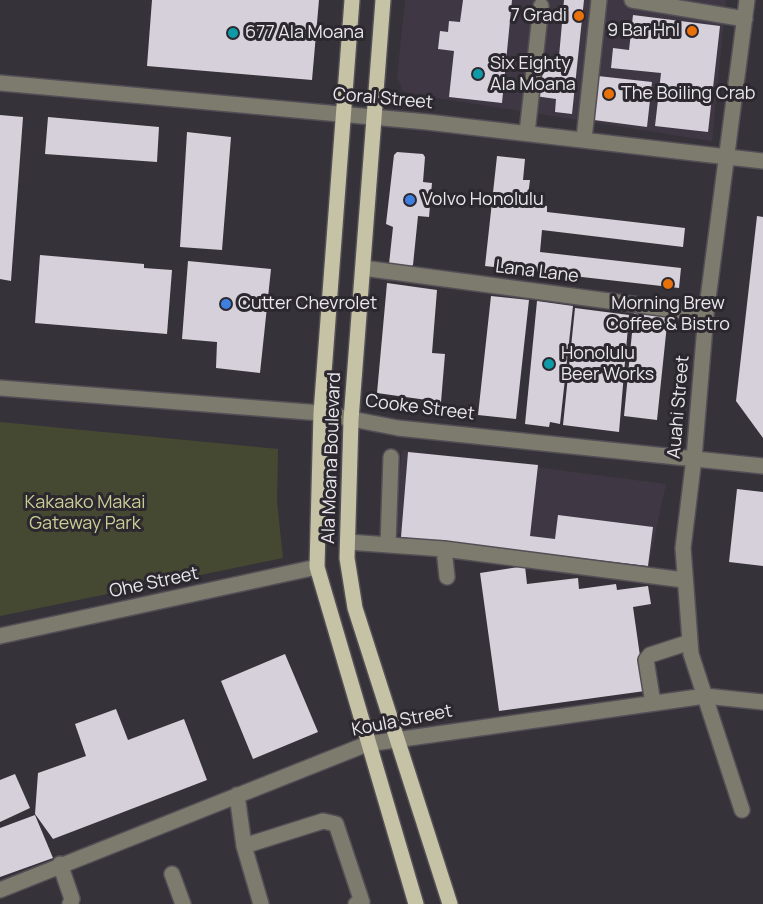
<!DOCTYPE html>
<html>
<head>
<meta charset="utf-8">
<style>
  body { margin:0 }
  canvas { display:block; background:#363239 }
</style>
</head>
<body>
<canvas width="763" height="904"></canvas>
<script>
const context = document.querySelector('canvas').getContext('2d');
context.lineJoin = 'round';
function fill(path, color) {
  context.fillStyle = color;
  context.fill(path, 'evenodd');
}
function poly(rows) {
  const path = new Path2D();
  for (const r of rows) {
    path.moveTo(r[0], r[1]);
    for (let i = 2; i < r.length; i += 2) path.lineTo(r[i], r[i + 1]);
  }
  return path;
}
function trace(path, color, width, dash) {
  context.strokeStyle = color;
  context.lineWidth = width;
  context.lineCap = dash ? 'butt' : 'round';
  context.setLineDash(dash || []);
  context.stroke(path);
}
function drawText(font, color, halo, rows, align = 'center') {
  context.font = font + ' Manrope,sans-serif';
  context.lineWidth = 6;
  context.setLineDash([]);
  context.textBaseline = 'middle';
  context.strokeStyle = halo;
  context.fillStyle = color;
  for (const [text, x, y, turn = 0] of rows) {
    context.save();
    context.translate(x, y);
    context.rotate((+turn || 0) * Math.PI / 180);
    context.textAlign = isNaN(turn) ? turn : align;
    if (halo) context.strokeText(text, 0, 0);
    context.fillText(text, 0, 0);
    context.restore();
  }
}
fill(poly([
  [405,0,726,0,712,141,418,95,403,91,397,77],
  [402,450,666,484,648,567,393,533]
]), '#3f3744');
fill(poly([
  [0,422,278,449,277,502,283,558,0,616]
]), '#464931');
fill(poly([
  [152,0,319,0,312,80,147,66],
  [463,0,512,0,502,103,449,97,454,51,438,49,440,31,448,32,449,21,460,22],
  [564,0,584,0,572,114,555,112,556,99,535,96,539,66,558,68],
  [633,15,720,26,708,132,655,126,661,73,611,68,613,48,629,50],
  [598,76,652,82,647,127,594,120],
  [0,115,23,117,11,281,0,279],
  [48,117,159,127,157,162,45,154],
  [187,132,231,137,222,250,180,247],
  [397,152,423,154,425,157,423,182,432,183,429,217,418,216,413,265,410,267,389,264,393,227,386,224,394,155],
  [497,156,525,159,523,180,530,180,527,203,547,206,547,212,685,228,683,247,542,230,540,252,681,268,679,288,485,266],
  [757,216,763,217,763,438,736,401],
  [40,255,144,264,144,268,172,270,167,334,35,323],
  [188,261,271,269,260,373,216,368,217,342,182,339],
  [387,283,437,290,432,353,445,354,441,402,377,393],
  [491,296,529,300,516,419,478,415],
  [537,301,573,306,560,424,550,422,549,427,525,424],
  [575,308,629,315,619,432,563,425],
  [634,312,668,315,657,420,624,416],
  [408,452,538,465,530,536,555,539,558,515,653,527,648,566,401,537],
  [737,489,763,492,763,566,729,562],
  [525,566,527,584,578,578,579,589,616,584,617,590,648,586,651,604,633,607,645,691,499,711,480,573],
  [285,654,318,732,253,759,221,681],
  [116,709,128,740,184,719,207,780,53,839,35,814,38,773,86,756,75,724],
  [15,774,30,808,0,822,0,780],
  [35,815,53,858,0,877,0,828]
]), '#d5d0d9');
const minor = poly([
  [632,0,745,19],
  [0,83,427,122,763,161],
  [527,133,541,6],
  [584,139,599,0],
  [363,268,706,314],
  [0,388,321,413,398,428,763,466],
  [348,542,444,549,447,577],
  [388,545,391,457],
  [444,549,684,580],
  [0,636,317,567],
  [653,703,646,660,650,655,690,642],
  [237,795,244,846],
  [742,810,691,654,683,548,694,458,706,314,747,0],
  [60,864,72,899,70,904],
  [172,874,183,904],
  [0,890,367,744,705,696,763,702],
  [261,904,244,846,323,821,336,824,362,902,356,904]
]);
const major = poly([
  [352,0,321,413,317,567,416,904],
  [383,0,351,420,347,558,355,608,450,904]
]);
trace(minor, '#534f56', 18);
trace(major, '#534f56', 18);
trace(minor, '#7d7b6d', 15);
trace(major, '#c6c2a5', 15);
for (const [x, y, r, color] of [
  [579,16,6,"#e8710a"],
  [692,31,6,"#e8710a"],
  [233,33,6,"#0f9aa8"],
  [478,74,6,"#0f9aa8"],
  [609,94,6,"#e8710a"],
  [410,200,6,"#3f7fe0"],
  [668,284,6,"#e8710a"],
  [226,304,6,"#3f7fe0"],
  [549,364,6,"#0f9aa8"]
]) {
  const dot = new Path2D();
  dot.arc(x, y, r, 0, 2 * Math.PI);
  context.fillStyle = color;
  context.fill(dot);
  trace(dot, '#2c282f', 2);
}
drawText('18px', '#eae8ec', '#2c282f', [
  ["7 Gradi",567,16,"right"],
  ["9 Bar Hnl",680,31,"right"],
  ["677 Ala Moana",245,33],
  ["Six Eighty",490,64],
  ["Ala Moana",490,85],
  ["The Boiling Crab",621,94],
  ["Volvo Honolulu",422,200],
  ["Cutter Chevrolet",238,304],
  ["Morning Brew",668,304,"center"],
  ["Coffee & Bistro",668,325,"center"],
  ["Honolulu",561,354],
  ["Beer Works",561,375]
], 'left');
drawText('18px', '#eae8ec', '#2c282f', [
  ["Coral Street",383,99,5],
  ["Lana Lane",537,272,7],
  ["Auahi Street",679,407,-85],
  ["Cooke Street",420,408,7],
  ["Ala Moana Boulevard",332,458,-88],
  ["Ohe Street",154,583,-12],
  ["Koula Street",402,721,-11]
]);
drawText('18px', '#c9cf94', '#2c282f', [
  ["Kakaako Makai",85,503],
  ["Gateway Park",85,524]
]);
</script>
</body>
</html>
